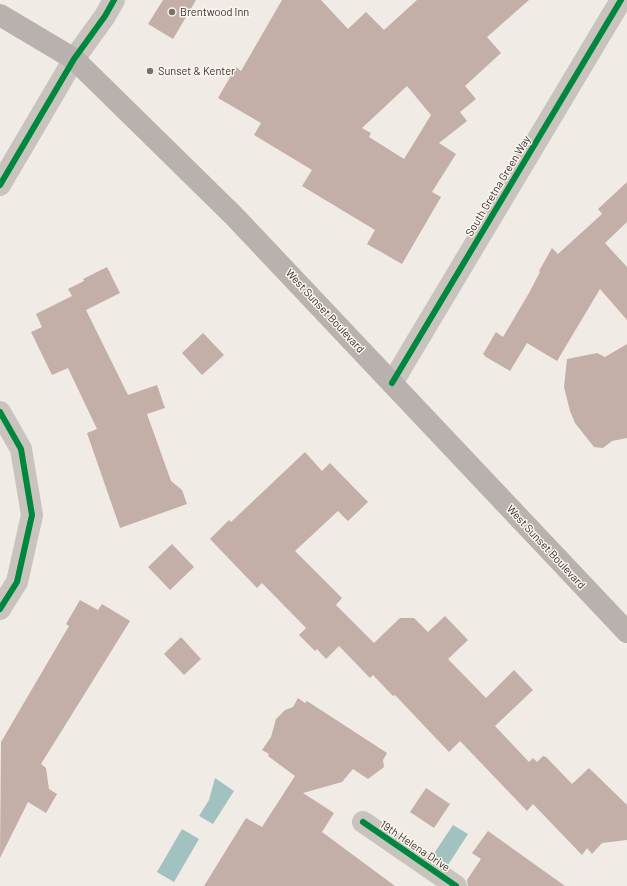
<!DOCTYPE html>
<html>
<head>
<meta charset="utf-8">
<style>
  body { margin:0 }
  canvas { display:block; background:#f0ebe5 }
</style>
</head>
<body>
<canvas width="627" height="886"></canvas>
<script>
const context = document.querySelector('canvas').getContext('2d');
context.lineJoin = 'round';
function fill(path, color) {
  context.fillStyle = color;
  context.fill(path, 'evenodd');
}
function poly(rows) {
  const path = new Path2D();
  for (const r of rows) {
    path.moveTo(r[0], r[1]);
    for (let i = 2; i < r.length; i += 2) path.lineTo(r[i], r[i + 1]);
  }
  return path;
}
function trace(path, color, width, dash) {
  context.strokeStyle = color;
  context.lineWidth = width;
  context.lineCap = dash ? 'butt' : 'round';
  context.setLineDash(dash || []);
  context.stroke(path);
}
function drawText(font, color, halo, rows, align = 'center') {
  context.font = font + ' Barlow,sans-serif';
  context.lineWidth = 3;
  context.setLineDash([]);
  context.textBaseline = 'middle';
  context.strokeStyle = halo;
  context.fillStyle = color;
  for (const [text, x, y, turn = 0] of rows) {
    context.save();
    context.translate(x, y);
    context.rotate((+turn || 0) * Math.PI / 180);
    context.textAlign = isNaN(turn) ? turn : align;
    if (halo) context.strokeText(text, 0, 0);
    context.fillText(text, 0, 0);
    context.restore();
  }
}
fill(poly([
  [215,778,234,791,213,824,199,816,209,800],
  [453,825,468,834,448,865,433,855],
  [182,829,199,839,174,882,157,872]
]), '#a1c2c1');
fill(poly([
  [163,0,196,0,173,39,148,24],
  [282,0,321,0,348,29,366,12,384,30,417,0,529,0,487,37,501,53,465,86,476,99,460,112,467,121,439,143,456,154,432,192,441,197,402,264,367,244,375,230,302,186,312,170,254,135,261,123,218,98,236,67,241,71],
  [407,86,431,115,404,159,369,137,371,133,362,128],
  [627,182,627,222,605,243,627,267,627,320,600,289,557,361,527,343,510,371,486,357,483,354,496,332,503,337,529,293,540,272,539,271,552,248,558,254,602,214,598,209],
  [107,267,120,293,86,310,128,395,157,385,165,408,147,414,171,481,182,490,187,504,120,528,87,433,97,429,68,368,52,375,31,332,42,327,36,314,72,296,68,289,84,281,83,279],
  [203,333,224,355,202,375,182,353],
  [627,344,627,438,612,441,603,448,594,447,575,423,570,411,564,387,567,359,597,353,605,357],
  [305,452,322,471,330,463,368,502,348,521,338,511,295,551,342,598,336,605,374,643,400,618,414,618,428,632,445,616,468,640,448,659,486,698,514,670,533,690,495,726,529,762,533,758,537,762,543,756,546,757,572,784,589,768,627,805,627,840,602,843,592,854,587,848,582,855,533,804,527,811,460,741,449,752,395,695,393,696,373,675,370,678,339,646,326,659,317,649,315,651,299,635,306,628,262,583,257,588,210,539,229,520,231,522],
  [172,544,194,567,170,590,148,567],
  [80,600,98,610,102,604,130,621,41,764,46,768,49,789,57,794,46,813,28,802,0,858,1,742,69,626,66,624],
  [181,637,201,659,184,675,164,654],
  [298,698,305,703,307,701,387,753,383,760,384,767,368,779,353,769,342,782,303,793,334,813,322,832,395,886,204,886,246,818,262,827,295,776,268,756,269,754,262,750,271,737,276,719,285,710,293,707],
  [426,788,450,804,434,828,410,812],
  [488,831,565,886,468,886,467,880,481,859,472,853]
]), '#c3afa7');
trace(poly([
  [0,185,74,59,105,16,114,0],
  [392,383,621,0],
  [0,412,21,449,32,515,17,582,0,609],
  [363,822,456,886]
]), '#c9c3be', 22);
trace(poly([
  [0,15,74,59,234,216,627,632]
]), '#b8b1ad', 22);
trace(poly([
  [0,185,74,59,105,16,114,0],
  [392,383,621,0],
  [0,412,21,449,32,515,17,582,0,609],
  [363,822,456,886]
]), '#00873e', 6);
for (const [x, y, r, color] of [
  [172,12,4,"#7a716c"],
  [150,71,4,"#7a716c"]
]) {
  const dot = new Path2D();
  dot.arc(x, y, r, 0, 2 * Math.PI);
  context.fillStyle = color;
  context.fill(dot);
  trace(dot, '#fbf5ee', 1.5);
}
drawText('11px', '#3b302b', '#fbf5ee', [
  ["Brentwood Inn",180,12],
  ["Sunset & Kenter",158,71]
], 'left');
drawText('11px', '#3b302b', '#fbf5ee', [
  ["South Gretna Green Way",498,186,-59],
  ["West Sunset Boulevard",325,311,47],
  ["West Sunset Boulevard",546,547,47],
  ["19th Helena Drive",415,846,34]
]);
</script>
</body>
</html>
